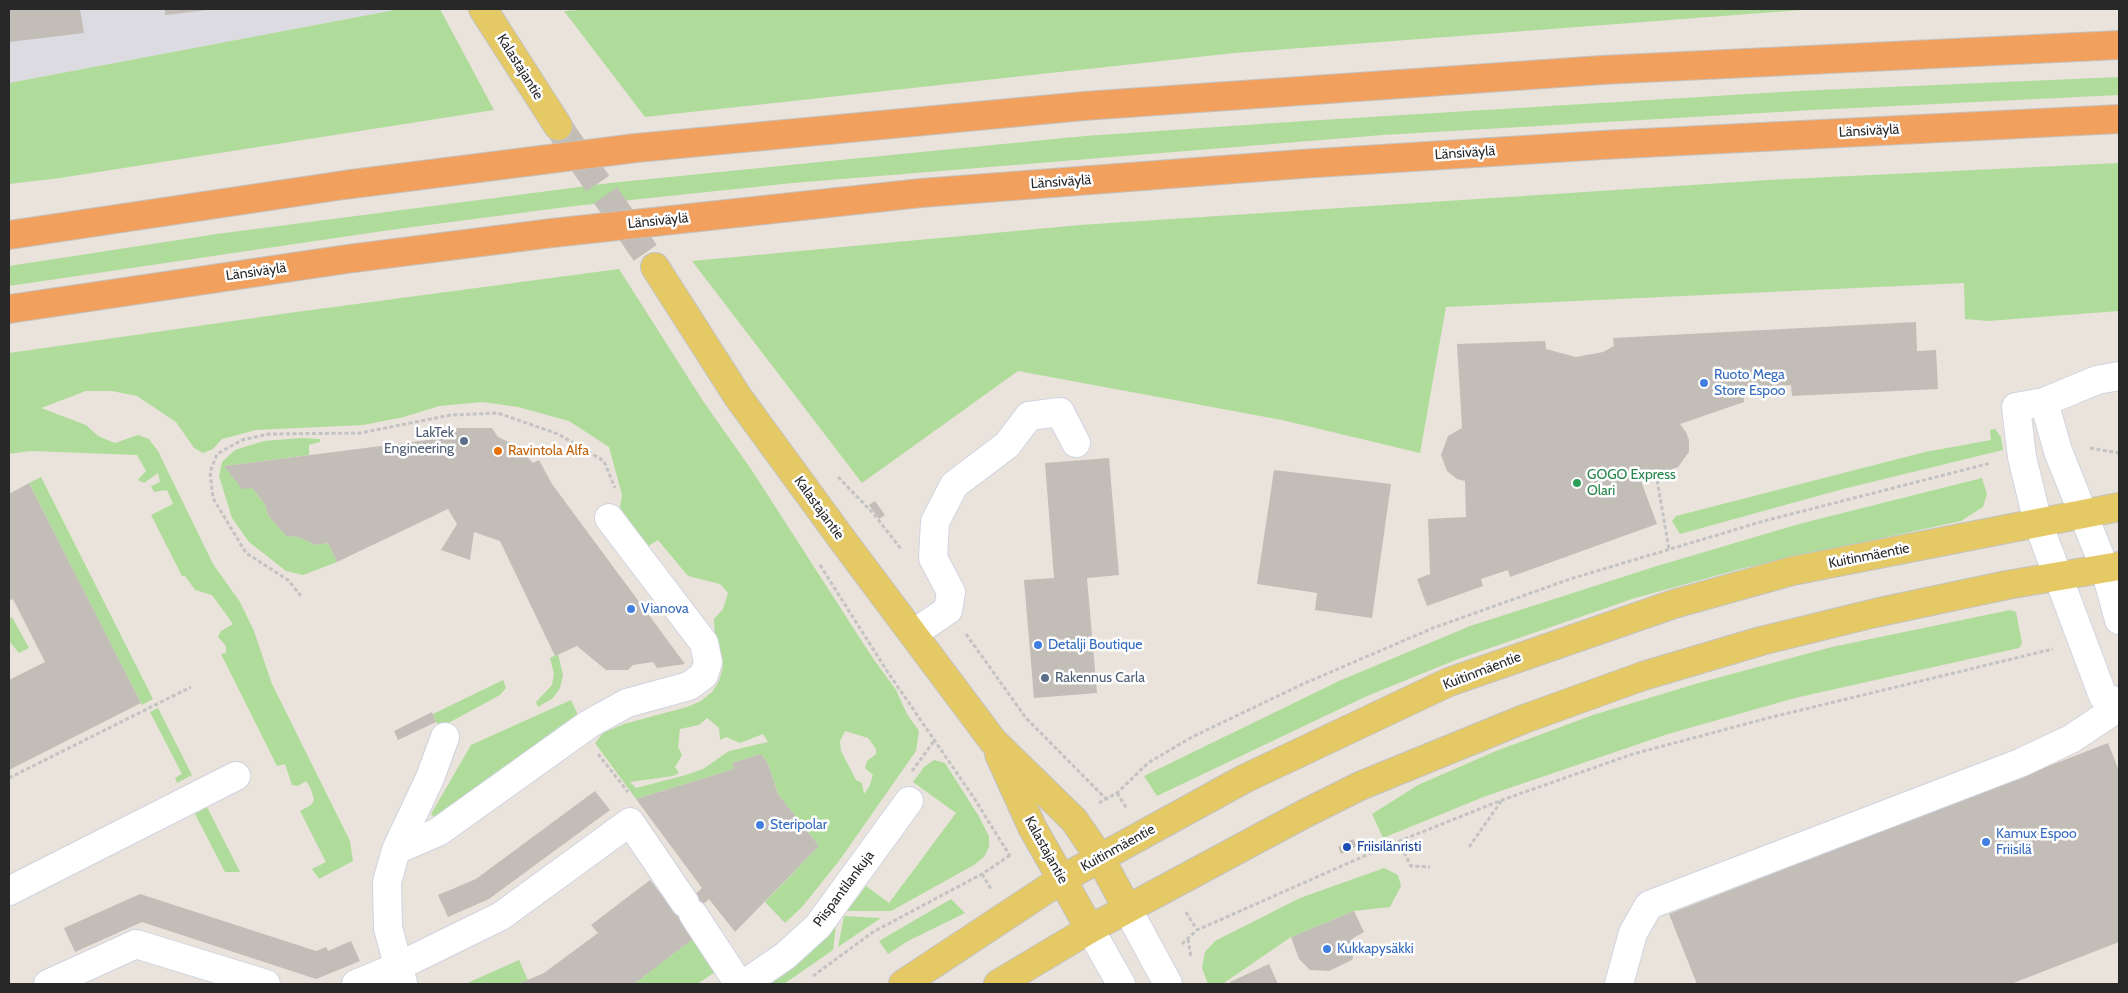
<!DOCTYPE html>
<html>
<head>
<meta charset="utf-8">
<style>
  body { margin:0 }
  #map { position:relative; width:2128px; height:993px; overflow:hidden; background:#e9e3db; font-family:Cabin,sans-serif }
  canvas { display:block }
  .frame { position:absolute; inset:0; border:10px solid #282828; pointer-events:none }
</style>
</head>
<body>
<div id="map">
<canvas width="2128" height="993"></canvas>
<div class="frame"></div>
</div>
<script>
const context = document.querySelector('canvas').getContext('2d');
context.lineJoin = 'round';
function fill(path, color) {
  context.fillStyle = color;
  context.fill(path, 'evenodd');
}
function poly(rows) {
  const path = new Path2D();
  for (const r of rows) {
    path.moveTo(r[0], r[1]);
    for (let i = 2; i < r.length; i += 2) path.lineTo(r[i], r[i + 1]);
  }
  return path;
}
function trace(path, color, width, dash) {
  context.strokeStyle = color;
  context.lineWidth = width;
  context.lineCap = dash ? 'butt' : 'round';
  context.setLineDash(dash || []);
  context.stroke(path);
}
function drawText(font, color, halo, rows, align = 'center') {
  context.font = font + ' Cabin,sans-serif';
  context.lineWidth = 5;
  context.setLineDash([]);
  context.textBaseline = 'middle';
  context.strokeStyle = halo;
  context.fillStyle = color;
  for (const [text, x, y, turn = 0] of rows) {
    context.save();
    context.translate(x, y);
    context.rotate((+turn || 0) * Math.PI / 180);
    context.textAlign = isNaN(turn) ? turn : align;
    if (halo) context.strokeText(text, 0, 0);
    context.fillText(text, 0, 0);
    context.restore();
  }
}
fill(poly([
  [9,9,400,9,9,83]
]), '#dddbe2');
fill(poly([
  [400,9,440,9,494,110,60,178,9,184,9,83],
  [596,9,1815,9,1235,53,645,117,564,11],
  [2119,77,2119,95,1813,110,1383,135,793,183,574,206,390,230,9,286,9,266,217,234,610,183,850,159,1085,136,1304,121,1798,91],
  [2119,163,2119,311,1988,321,1965,319,1964,283,1446,307,1420,453,1282,420,1018,371,862,483,692,261,1080,225,1768,180],
  [619,269,703,401,751,469,872,657,896,690,907,714,919,731,916,751,839,861,802,907,785,923,765,902,819,846,778,794,768,764,761,754,732,763,734,769,636,799,595,743,603,733,624,724,687,707,701,701,713,691,719,681,723,667,715,639,714,619,723,609,728,593,720,584,688,576,658,540,647,547,619,513,622,495,609,447,569,421,518,407,483,402,439,406,404,417,363,425,256,430,222,439,213,449,203,453,194,448,176,422,137,396,112,391,86,391,41,408,86,425,98,436,115,443,138,435,149,439,158,451,213,564,240,602,254,631,272,684,350,841,353,861,319,879,312,869,326,862,300,811,311,805,314,800,311,789,306,781,298,786,292,785,285,764,277,766,221,654,226,653,226,646,218,637,221,631,233,624,212,595,195,590,185,576,182,576,151,515,173,504,167,490,154,492,151,486,160,482,158,473,144,483,138,480,146,471,137,455,30,451,9,454,9,353,289,313],
  [707,718,719,728,720,740,726,737,740,743,763,734,768,742,729,751,703,769,686,775,636,788,630,782,673,776,679,773,675,767,682,755,678,747,680,729,699,725],
  [845,731,868,738,876,749,876,754,867,761,865,768,873,775,869,787,864,794,862,783,856,780,841,751,840,741],
  [1995,429,2001,437,2003,450,1843,489,1680,534,1672,521,1676,516,1925,452,1991,440,1990,430],
  [300,438,320,439,320,442,309,445,309,455,225,466,242,488,252,488,265,504,268,515,286,536,298,537,316,545,328,543,337,562,303,575,286,571,249,542,232,518,219,476,222,462,235,450,264,441],
  [41,477,153,699,142,705,29,483],
  [1982,478,1987,494,1983,507,1961,521,1744,568,1635,598,1458,659,1367,696,1157,796,1144,776,1339,681,1470,626,1657,566,1799,524],
  [2010,610,2016,612,2022,643,2019,648,1795,698,1668,734,1486,796,1383,838,1372,814,1418,785,1496,751,1593,715,1702,682,1832,647],
  [12,617,29,648,19,653,9,641,9,619],
  [558,654,563,675,560,688,553,698,538,707,536,702,552,685,554,674,550,658],
  [503,680,506,688,500,695,441,727,436,722,433,714],
  [571,700,577,713,577,720,446,813,434,817,431,814,471,745],
  [158,708,192,775,177,783,175,778,182,774,150,712],
  [934,760,945,763,978,815,989,836,989,847,984,857,974,865,891,911,847,911,866,886,889,903,956,813,913,782,924,767],
  [206,805,240,872,225,872,194,812],
  [1384,868,1398,875,1401,886,1390,907,1354,911,1291,937,1224,983,1208,984,1202,968,1205,952,1215,941,1300,898],
  [951,899,965,913,908,941,888,954,879,941],
  [844,916,881,918,838,947],
  [836,925,833,950,784,984,765,984],
  [694,938,717,971,697,984,634,984],
  [519,960,528,980,518,984,465,984]
]), '#b0dc9b');
fill(poly([
  [9,9,80,9,84,33,9,42],
  [165,9,208,9,208,10,165,15],
  [1916,322,1917,351,1936,350,1938,389,1792,396,1791,385,1743,387,1744,402,1680,424,1686,432,1689,440,1689,452,1678,467,1670,470,1638,473,1657,524,1510,577,1508,570,1481,579,1483,586,1427,606,1417,579,1430,574,1428,519,1466,517,1465,481,1457,479,1447,471,1441,455,1448,436,1462,428,1457,344,1545,341,1546,349,1576,357,1603,352,1614,346,1613,338],
  [450,428,492,428,498,437,517,446,533,463,539,460,552,484,685,664,657,668,653,662,633,665,628,670,606,670,577,646,555,656,500,541,474,532,470,560,441,550,457,524,448,509,337,562,328,543,316,545,298,537,286,536,268,515,265,504,252,488,242,489,224,466,428,440],
  [1109,458,1119,575,1087,578,1097,693,1034,698,1024,580,1054,578,1045,463],
  [1274,470,1391,484,1372,618,1315,610,1317,593,1257,584],
  [29,483,141,703,9,770,9,680,45,662,13,599,9,601,9,494],
  [875,501,885,515,879,519,869,505],
  [432,712,436,722,398,740,394,731],
  [2108,743,2119,771,2119,942,2011,984,1697,984,1669,914],
  [761,754,768,764,778,794,819,846,735,932,709,899,683,923,694,938,634,984,518,984,544,973,598,933,591,925,650,880,675,912,702,888,636,799,734,769,732,763],
  [595,791,610,810,489,899,448,917,438,895,476,879],
  [1353,839,1357,846,1341,854,1338,847],
  [140,894,316,951,326,947,328,951,351,941,360,961,316,979,142,922,75,952,64,928],
  [1354,911,1364,932,1353,938,1356,947,1352,960,1329,971,1310,970,1299,959,1291,937],
  [1269,964,1278,984,1231,984,1230,982]
]), '#c2bdb6');
trace(poly([
  [558,126,655,267]
]), '#c2beb7', 28, [28, 14]);
const minor = poly([
  [2119,376,2097,380,2044,402,2016,407,2022,457,2038,523,2103,696,2119,703],
  [2044,402,2058,451,2105,569,2119,620],
  [914,633,948,610,951,592,933,558,935,522,954,485,1007,445,1029,416,1060,412,1076,443],
  [396,850,438,832,589,724,627,703,689,686,704,675,708,662,704,643,609,518],
  [9,891,236,776],
  [1127,908,1168,984],
  [693,914,739,984],
  [1090,929,1121,984],
  [403,983,388,928,387,882,396,850,430,778,445,737],
  [48,984,136,944,266,984],
  [356,984,397,967,501,916,630,822,685,903],
  [744,984,785,956,818,926,909,801],
  [1619,984,1633,933,1649,905,2020,763,2071,739,2119,707]
]);
const major = poly([
  [483,9,558,126],
  [655,267,738,397,844,542,993,741,1074,820,1100,858,1127,908],
  [999,754,1032,827,1090,929],
  [903,984,1062,879,1244,779,1449,682,1674,604,1792,571,2119,507],
  [998,984,1090,929,1304,814,1360,786,1524,719,1643,676,1761,641,1875,613,2007,585,2119,566]
]);
const highway = poly([
  [9,235,344,185,636,148,1084,106,1602,70,2119,45],
  [9,309,347,259,552,233,921,193,1301,164,1603,145,2119,119]
]);
trace(minor, '#d0d3e0', 30);
trace(major, '#c3c3c3', 30);
trace(highway, '#c3c3c3', 30);
trace(poly([
  [2090,448,2119,453],
  [1656,474,1669,549],
  [838,477,873,513,901,549],
  [820,565,887,671,974,798,1010,856],
  [301,596,288,580,246,553,213,498,210,472,217,454,242,440,269,434,360,433,451,415,498,413,558,434,604,461,615,488],
  [966,634,1026,718,1106,799],
  [598,754,628,792],
  [912,771,934,741],
  [9,778,191,687],
  [1117,793,1127,809],
  [1099,803,1117,793,1148,763,1192,737,1303,684,1433,628,1570,579,1764,521,1991,463],
  [1398,841,1411,866,1430,867],
  [1469,847,1502,800],
  [982,874,991,889],
  [1186,912,1197,930],
  [1188,939,1191,958],
  [1182,944,1197,930,1387,846,1502,800,1633,754,1768,718,2053,649],
  [813,976,873,932,982,874,1012,854]
]), '#c3c3c3', 3, [4, 2.5]);
trace(minor, '#fff', 28);
trace(major, '#e5c964', 28);
trace(highway, '#f2a05d', 28);
for (const [x, y, r, color] of [
  [1704,383,5,"#3f7fe0"],
  [464,441,5,"#5c6f8a"],
  [498,451,5,"#e8710a"],
  [1577,483,5,"#2e9e5b"],
  [631,609,5,"#3f7fe0"],
  [1038,645,5,"#3f7fe0"],
  [1045,678,5,"#5c6f8a"],
  [760,825,5,"#3f7fe0"],
  [1986,842,5,"#3f7fe0"],
  [1347,847,5,"#1a4fb4"],
  [1327,949,5,"#3f7fe0"]
]) {
  const dot = new Path2D();
  dot.arc(x, y, r, 0, 2 * Math.PI);
  context.fillStyle = color;
  context.fill(dot);
  trace(dot, '#fff', 2);
}
drawText('14px', '#282828', '#fff', [
  ["Kalastajantie",520,67,58],
  ["Länsiväylä",1869,131,-3],
  ["Länsiväylä",1465,153,-4],
  ["Länsiväylä",1061,182,-4],
  ["Länsiväylä",658,221,-6],
  ["Länsiväylä",256,272,-8],
  ["Kalastajantie",819,508,54],
  ["Kuitinmäentie",1869,556,-11],
  ["Kuitinmäentie",1482,671,-21],
  ["Kuitinmäentie",1118,848,-29],
  ["Kalastajantie",1046,850,61],
  ["Piispantilankuja",844,889,-53]
]);
drawText('14px', '#366cbe', '#fff', [
  ["Ruoto Mega",1714,375],
  ["Store Espoo",1714,391],
  ["Vianova",641,609],
  ["Detalji Boutique",1048,645],
  ["Steripolar",770,825],
  ["Kamux Espoo",1996,834],
  ["Friisilä",1996,850],
  ["Kukkapysäkki",1337,949]
], 'left');
drawText('14px', '#4e5e75', '#fff', [
  ["LakTek",454,433],
  ["Engineering",454,449],
  ["Rakennus Carla",1055,678,"left"]
], 'right');
drawText('14px', '#c56008', '#fff', [
  ["Ravintola Alfa",508,451]
], 'left');
drawText('14px', '#27864d', '#fff', [
  ["GOGO Express",1587,475],
  ["Olari",1587,491]
], 'left');
drawText('14px', '#164399', '#fff', [
  ["Friisilänristi",1357,847]
], 'left');
</script>
</body>
</html>
